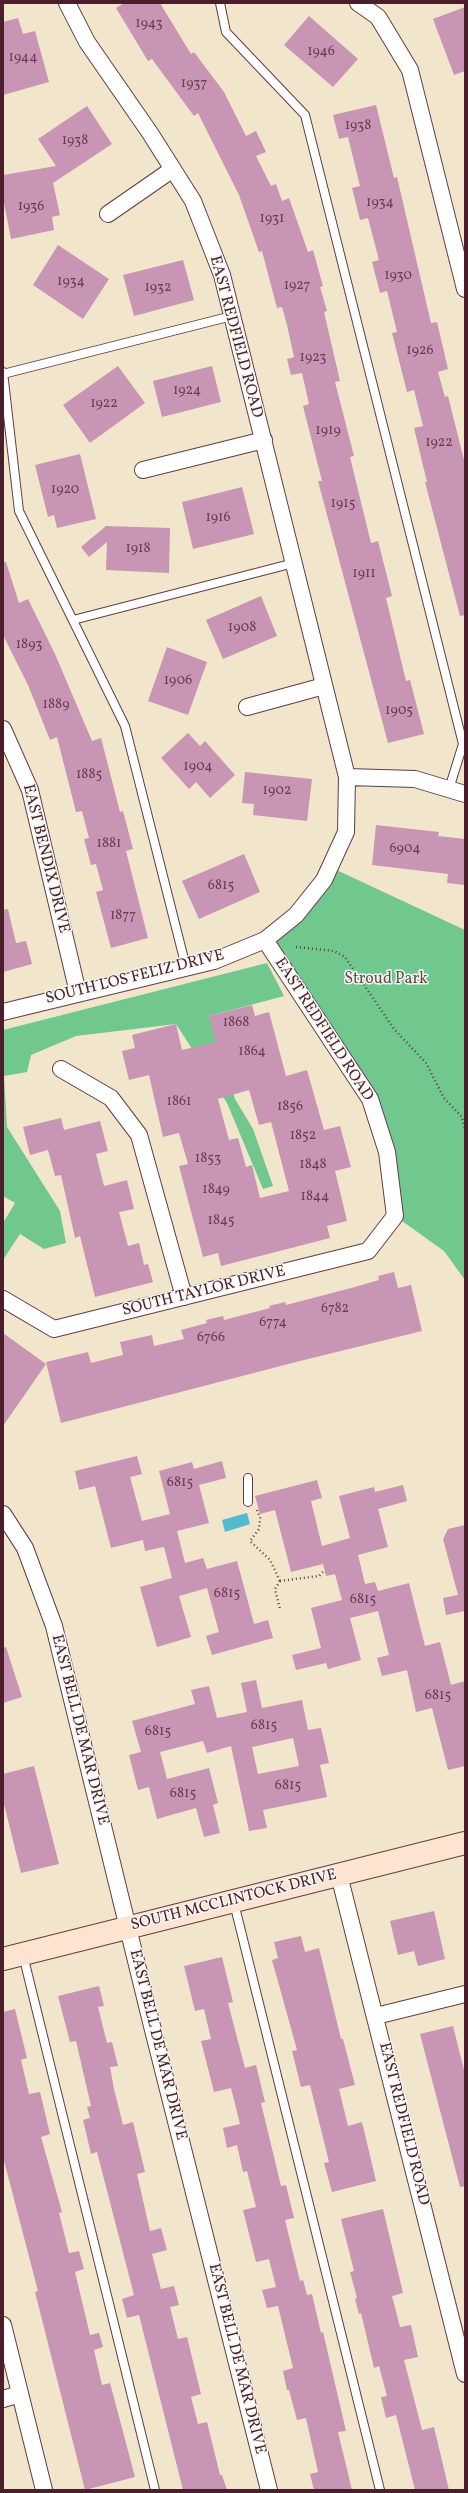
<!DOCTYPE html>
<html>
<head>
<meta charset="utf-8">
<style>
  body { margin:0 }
  #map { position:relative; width:468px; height:2493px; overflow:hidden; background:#f1e5cc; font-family:Vollkorn,serif }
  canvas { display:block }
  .frame { position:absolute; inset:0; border:4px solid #4a1f2b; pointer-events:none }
</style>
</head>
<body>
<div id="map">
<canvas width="468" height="2493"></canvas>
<div class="frame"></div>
</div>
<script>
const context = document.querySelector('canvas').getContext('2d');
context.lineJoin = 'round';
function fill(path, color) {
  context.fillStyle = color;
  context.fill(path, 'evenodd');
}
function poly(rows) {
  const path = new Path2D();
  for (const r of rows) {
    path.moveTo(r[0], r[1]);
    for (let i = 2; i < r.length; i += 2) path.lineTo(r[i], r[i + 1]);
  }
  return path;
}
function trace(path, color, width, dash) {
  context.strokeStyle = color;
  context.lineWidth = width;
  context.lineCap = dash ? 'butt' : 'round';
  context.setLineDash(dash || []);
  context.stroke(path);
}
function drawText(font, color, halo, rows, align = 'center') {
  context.font = font + ' Vollkorn,serif';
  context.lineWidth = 3;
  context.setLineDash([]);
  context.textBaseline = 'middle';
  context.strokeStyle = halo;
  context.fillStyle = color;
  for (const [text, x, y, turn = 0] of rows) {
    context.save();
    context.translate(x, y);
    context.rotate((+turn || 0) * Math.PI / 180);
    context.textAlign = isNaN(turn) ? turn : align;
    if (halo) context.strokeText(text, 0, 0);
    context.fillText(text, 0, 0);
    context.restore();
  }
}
fill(poly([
  [330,867,465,930,465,1280,444,1251,395,1216,370,1099,265,940],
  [267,963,284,996,209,1016,235,1099,253,1129,273,1186,263,1189,227,1103,176,1024,76,1036,31,1055,27,1072,4,1076,7,1127,60,1211,66,1243,44,1249,20,1234,3,1260,3,1223,15,1203,3,1196,3,1030]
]), '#71c88e');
fill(poly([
  [247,1513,250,1524,225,1532,222,1520]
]), '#52bbcf');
fill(poly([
  [124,3,160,3,191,54,194,52,224,92,246,136,256,131,266,152,256,156,271,186,276,184,282,201,289,198,308,252,313,250,323,286,320,287,327,311,324,312,340,381,335,382,354,456,350,457,371,543,378,541,392,596,386,598,406,681,410,680,424,734,388,743,318,481,322,481,303,406,309,404,302,373,291,375,287,359,294,357,287,325,282,307,277,308,262,251,259,252,239,195,198,113,194,116,152,59,148,61,116,8],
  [465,7,465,71,454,75,433,19],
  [309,16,358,59,333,87,284,45],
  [18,18,23,34,35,31,49,82,3,95,3,22],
  [376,105,394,178,397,177,431,323,437,322,448,369,438,372,445,397,448,396,465,464,465,615,460,616,425,482,427,482,414,428,423,426,414,390,407,392,392,333,397,332,387,291,380,293,372,262,379,260,368,218,360,220,352,188,360,186,348,137,339,139,333,115],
  [87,106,112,144,53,183,60,215,52,217,54,230,11,239,3,198,3,175,56,166,38,139],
  [58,245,109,279,83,319,33,285],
  [183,260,194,300,134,316,123,275],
  [118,366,145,403,90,443,63,405],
  [212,366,221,402,162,417,153,381],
  [80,454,96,519,57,528,54,515,48,517,35,465],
  [242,487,254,534,193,549,182,502],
  [106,526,170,528,169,573,106,570,107,542,89,557,81,547],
  [3,562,6,562,19,603,28,599,55,654,92,741,101,738,120,812,123,811,133,849,126,851,148,938,111,948,96,892,103,890,96,864,91,865,84,839,89,838,82,811,76,812,57,737,50,740,28,685,3,635],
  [261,596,277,636,223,659,206,620],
  [167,647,207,662,188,715,148,701],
  [188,733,200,746,205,741,235,775,210,798,196,782,189,789,161,758],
  [245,772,312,779,307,821,253,815,254,804,242,803],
  [376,825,439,832,438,836,465,839,465,885,447,883,448,874,372,865],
  [244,854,260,892,199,919,182,881],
  [8,909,16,943,26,941,32,964,3,972,3,910],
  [252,1005,255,1016,269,1012,286,1076,307,1070,324,1130,340,1126,351,1167,335,1171,347,1221,327,1226,330,1238,221,1266,218,1253,203,1257,179,1166,188,1164,179,1133,163,1137,149,1075,129,1080,122,1051,135,1048,132,1035,176,1024,182,1050,216,1042,209,1016],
  [249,1090,259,1125,271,1122,289,1191,260,1198,252,1165,246,1167,238,1138,229,1140,218,1099],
  [61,1118,64,1130,100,1121,108,1151,96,1154,104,1186,127,1180,134,1209,119,1212,128,1246,139,1243,144,1265,148,1264,153,1282,95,1297,80,1236,75,1238,61,1175,55,1176,48,1150,30,1155,23,1127],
  [394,1272,398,1288,411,1285,422,1331,300,1361,61,1423,46,1362,88,1352,91,1363,123,1355,120,1342,152,1335,154,1346,184,1339,181,1330,207,1323,206,1320,223,1316,224,1320,270,1308,269,1306,285,1302,286,1305,355,1287,379,1280,378,1276],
  [3,1333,46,1364,3,1426],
  [137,1456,142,1474,130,1477,142,1521,170,1514,159,1471,192,1462,194,1469,222,1461,226,1478,199,1485,209,1523,177,1531,185,1563,203,1558,207,1569,237,1561,254,1624,268,1620,273,1638,212,1655,206,1636,219,1632,207,1588,179,1596,191,1637,157,1647,140,1587,172,1578,164,1547,145,1551,143,1540,111,1548,95,1486,79,1490,75,1471],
  [317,1480,322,1498,311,1501,322,1546,350,1538,339,1496,374,1487,375,1492,403,1485,407,1501,378,1509,388,1547,358,1555,365,1584,375,1582,378,1591,409,1583,425,1646,440,1642,451,1685,465,1681,465,1766,448,1770,432,1708,416,1712,407,1670,382,1676,377,1658,389,1655,378,1611,350,1618,361,1660,328,1669,326,1663,296,1670,292,1655,321,1648,311,1608,342,1600,335,1574,326,1576,323,1564,291,1572,275,1510,260,1514,255,1496],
  [465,1525,465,1611,446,1615,443,1598,458,1595,443,1539,448,1529],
  [6,1647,22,1697,3,1703,3,1648],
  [256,1680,262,1708,302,1700,308,1730,321,1728,329,1763,320,1765,327,1797,263,1810,267,1828,249,1831,231,1746,207,1753,203,1741,160,1752,167,1779,209,1768,218,1803,213,1805,220,1833,204,1837,196,1808,157,1819,149,1787,138,1790,129,1755,141,1752,132,1721,195,1704,191,1690,209,1686,217,1718,247,1712,241,1683],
  [293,1738,299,1766,258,1774,252,1747],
  [34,1766,59,1864,21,1873,3,1800,3,1774],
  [434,1911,445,1959,418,1966,414,1951,398,1955,390,1921],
  [301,1936,305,1952,319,1948,341,2039,343,2039,355,2085,339,2089,348,2126,362,2122,376,2181,332,2192,324,2163,329,2162,310,2085,301,2087,292,2051,297,2050,272,1960,278,1958,274,1942],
  [222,1957,233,2002,228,2003,245,2068,256,2065,265,2102,261,2103,281,2186,286,2185,294,2218,285,2220,300,2281,303,2280,307,2295,312,2294,321,2333,323,2332,346,2431,338,2432,352,2490,314,2490,310,2474,318,2472,306,2418,297,2420,289,2390,287,2390,283,2371,293,2368,278,2306,267,2308,262,2290,276,2287,269,2259,256,2262,243,2210,256,2207,247,2171,243,2172,237,2145,227,2148,223,2128,240,2124,231,2088,214,2092,201,2041,211,2039,204,2009,195,2011,184,1966],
  [99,1986,104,2006,98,2007,107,2043,112,2042,118,2066,110,2067,114,2089,123,2125,133,2122,145,2172,137,2174,150,2231,161,2228,167,2250,152,2254,161,2289,174,2286,179,2305,170,2307,178,2339,187,2337,201,2394,191,2397,198,2424,207,2422,220,2475,222,2475,227,2490,183,2490,139,2315,127,2318,122,2299,134,2295,97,2152,91,2154,83,2120,90,2118,87,2107,91,2106,76,2041,70,2042,58,1996],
  [15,2009,27,2058,21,2060,29,2094,40,2092,50,2134,41,2137,62,2212,59,2213,69,2253,79,2251,84,2269,75,2272,90,2335,99,2333,103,2347,94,2350,102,2385,110,2383,135,2477,85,2490,35,2292,38,2291,3,2157,3,2012],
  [453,2026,465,2074,465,2186,460,2187,420,2034],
  [383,2209,403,2293,392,2296,400,2327,411,2325,418,2357,404,2360,422,2430,434,2427,449,2490,415,2490,396,2415,386,2418,381,2397,387,2396,379,2366,374,2368,361,2313,359,2314,355,2299,357,2298,350,2272,354,2271,341,2219]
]), '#c995b5');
const lane = poly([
  [220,3,226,32,305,115,463,744,449,789],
  [3,372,19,511,125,726,186,967],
  [3,374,232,316],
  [73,620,294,563],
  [248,1502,248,1478],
  [234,1903,380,2490],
  [23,1955,155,2490]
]);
const street = poly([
  [358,3,378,17,410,70,465,289],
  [108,214,173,169],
  [143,470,264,440],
  [247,707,324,686],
  [3,729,30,790,78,993],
  [347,777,415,779,465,794],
  [3,1012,214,961,265,940,296,915,324,880,346,832,347,777,222,275,193,201,150,133,87,42,67,3],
  [61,1069,111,1098,139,1135,184,1297],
  [3,1299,54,1329,368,1251,395,1216,387,1152,370,1099,265,940],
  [3,1514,25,1548,54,1626,152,2026,269,2490],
  [339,1875,465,2374],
  [376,2016,465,1994],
  [3,2325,44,2490],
  [3,2399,20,2394]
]);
const secondary = poly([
  [3,1959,465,1843]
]);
trace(lane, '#633d43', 10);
trace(street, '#633d43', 18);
trace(secondary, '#633d43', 24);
trace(poly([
  [296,947,334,951,345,957,394,1029,426,1063,444,1098,462,1117,465,1129],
  [257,1510,260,1518,259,1529,250,1541,270,1560,280,1581],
  [280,1581,319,1576,323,1572],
  [280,1581,275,1589,280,1609]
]), '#633d43', 2.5, [1, 3]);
trace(lane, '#fff', 8);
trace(street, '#fff', 16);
trace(secondary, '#fde4d1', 22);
drawText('14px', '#6a3c4e', null, [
  ["1943",149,24],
  ["1946",321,52],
  ["1944",23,58],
  ["1937",194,84],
  ["1938",358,126],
  ["1938",75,141],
  ["1934",380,203],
  ["1936",31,207],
  ["1931",272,219],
  ["1930",398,276],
  ["1934",71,282],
  ["1927",297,286],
  ["1932",158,288],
  ["1926",420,351],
  ["1923",313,358],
  ["1924",187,391],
  ["1922",104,404],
  ["1919",328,431],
  ["1922",439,443],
  ["1920",65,490],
  ["1915",343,504],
  ["1916",218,518],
  ["1918",138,549],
  ["1911",364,574],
  ["1908",242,628],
  ["1893",29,645],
  ["1906",178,681],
  ["1889",56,705],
  ["1905",399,711],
  ["1904",198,767],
  ["1885",89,775],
  ["1902",277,791],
  ["1881",109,844],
  ["6904",405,849],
  ["6815",221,886],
  ["1877",123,916],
  ["1868",236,1023],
  ["1864",252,1052],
  ["1861",179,1102],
  ["1856",290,1107],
  ["1852",303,1136],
  ["1853",208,1159],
  ["1848",313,1165],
  ["1849",216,1190],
  ["1844",315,1197],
  ["1845",221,1221],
  ["6782",335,1309],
  ["6774",273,1323],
  ["6766",211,1338],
  ["6815",180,1483],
  ["6815",227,1594],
  ["6815",363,1600],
  ["6815",438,1696],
  ["6815",264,1726],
  ["6815",158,1732],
  ["6815",288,1786],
  ["6815",183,1794]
]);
drawText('16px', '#4a1f2b', '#f6f6f2', [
  ["EAST REDFIELD ROAD",235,337,75],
  ["EAST BENDIX DRIVE",45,859,76],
  ["SOUTH LOS FELIZ DRIVE",135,978,-14],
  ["EAST REDFIELD ROAD",323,1030,57],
  ["SOUTH TAYLOR DRIVE",204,1292,-14],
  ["EAST BELL DE MAR DRIVE",79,1730,76],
  ["SOUTH MCCLINTOCK DRIVE",234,1901,-14],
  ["EAST BELL DE MAR DRIVE",157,2045,76],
  ["EAST REDFIELD ROAD",403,2124,76],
  ["EAST BELL DE MAR DRIVE",236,2359,76]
]);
drawText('16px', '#565249', '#f6f6f2', [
  ["Stroud Park",386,980]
]);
</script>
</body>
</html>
